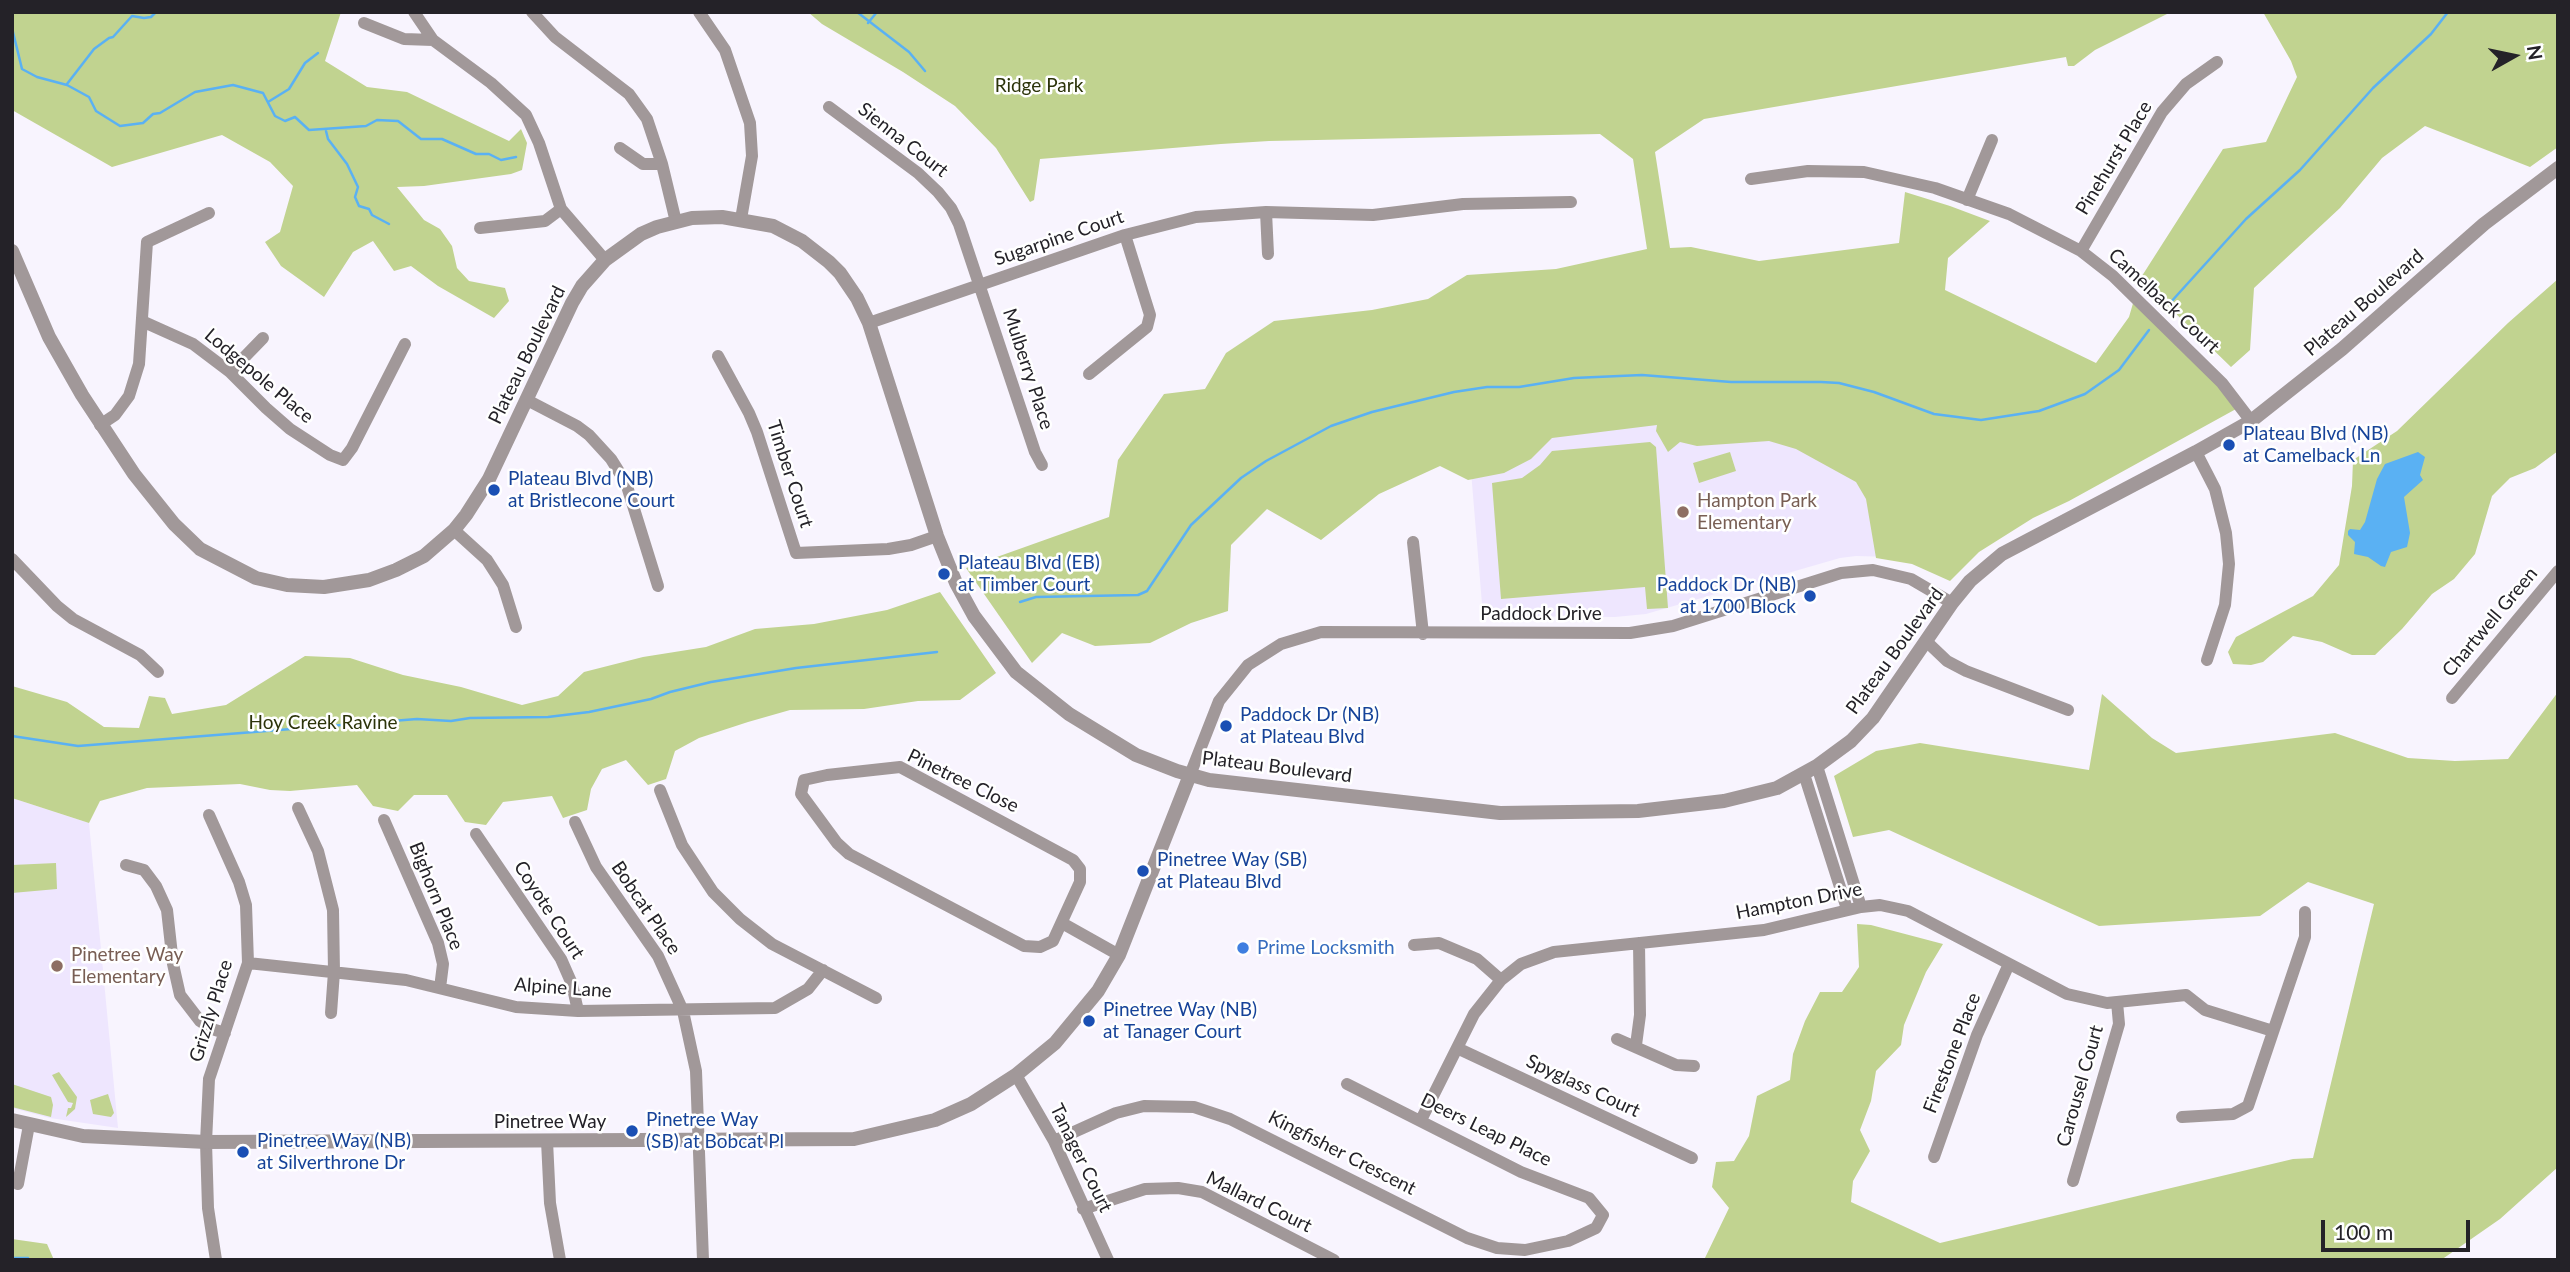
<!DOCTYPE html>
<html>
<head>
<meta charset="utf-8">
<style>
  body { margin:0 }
  #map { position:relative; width:2570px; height:1272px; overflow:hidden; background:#f8f4fe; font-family:Lato,sans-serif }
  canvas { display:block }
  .frame { position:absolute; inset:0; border:14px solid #242228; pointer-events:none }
  .north { position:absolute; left:2479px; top:21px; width:70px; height:70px; -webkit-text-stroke:5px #fff; paint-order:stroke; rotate:81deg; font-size:19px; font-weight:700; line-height:28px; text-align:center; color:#242228 }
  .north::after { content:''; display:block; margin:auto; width:24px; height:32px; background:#242228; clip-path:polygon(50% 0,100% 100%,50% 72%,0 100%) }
  .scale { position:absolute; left:2321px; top:1220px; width:149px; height:32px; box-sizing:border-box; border:4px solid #242228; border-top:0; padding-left:9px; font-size:21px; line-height:24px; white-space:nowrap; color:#242228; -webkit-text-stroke:5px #fff; paint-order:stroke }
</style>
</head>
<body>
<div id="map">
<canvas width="2570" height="1272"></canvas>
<div class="frame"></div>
<div class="north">N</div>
<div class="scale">100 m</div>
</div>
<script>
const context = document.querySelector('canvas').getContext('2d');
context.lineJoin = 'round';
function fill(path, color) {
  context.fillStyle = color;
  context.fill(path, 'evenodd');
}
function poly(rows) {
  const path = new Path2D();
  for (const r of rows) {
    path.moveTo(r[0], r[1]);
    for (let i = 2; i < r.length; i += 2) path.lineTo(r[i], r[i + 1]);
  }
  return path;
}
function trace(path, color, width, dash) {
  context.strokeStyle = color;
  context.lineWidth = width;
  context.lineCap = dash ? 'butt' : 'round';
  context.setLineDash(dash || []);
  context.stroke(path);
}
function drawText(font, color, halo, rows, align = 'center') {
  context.font = font + ' Lato,sans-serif';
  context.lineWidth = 5;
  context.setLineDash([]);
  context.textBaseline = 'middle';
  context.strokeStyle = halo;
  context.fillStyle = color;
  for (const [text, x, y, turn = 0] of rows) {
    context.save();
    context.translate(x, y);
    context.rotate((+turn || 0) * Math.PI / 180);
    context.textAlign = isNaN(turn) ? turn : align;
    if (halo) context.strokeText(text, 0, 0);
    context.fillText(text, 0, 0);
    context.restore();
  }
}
fill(poly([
  [1653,396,1866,468,1892,557,1856,556,1840,558,1646,614,1615,617,1483,616,1469,447,1534,435],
  [12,798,89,823,118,1128,50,1118,12,1108]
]), '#eee6fe');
fill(poly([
  [12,12,341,12,325,61,367,87,407,92,509,141,521,129,527,143,522,170,511,174,424,186,397,187,424,220,440,229,452,246,457,268,469,281,505,288,509,301,494,318,438,286,411,266,394,271,373,241,353,252,324,297,281,266,265,242,280,232,293,186,270,162,222,135,112,167,12,110],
  [808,12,2171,12,2095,50,2074,66,2068,66,2066,57,1704,119,1655,152,1670,248,1691,247,1759,261,1899,243,1905,192,1950,206,1990,221,1948,258,1945,290,2096,363,2129,317,2134,300,2219,385,2236,409,2069,501,2033,518,1979,552,1950,581,1912,564,1876,558,1866,499,1856,482,1796,449,1769,441,1697,446,1680,442,1668,452,1656,431,1657,425,1552,438,1531,459,1504,473,1468,480,1440,466,1379,494,1321,540,1267,509,1231,545,1228,611,1191,623,1150,643,1095,646,1062,633,1032,663,966,568,1109,517,1118,460,1164,394,1205,389,1226,353,1274,321,1372,310,1428,299,1467,275,1556,269,1647,249,1633,159,1600,134,1269,141,1221,144,1040,159,1034,200,1030,202,996,148,955,106,903,72,822,24],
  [2263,12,2558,12,2558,147,2530,167,2425,126,2382,158,2340,208,2254,288,2250,350,2231,367,2140,279,2223,149,2266,142,2297,77,2291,61],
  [2558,279,2558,451,2535,468,2510,478,2492,496,2475,554,2454,579,2432,594,2402,629,2375,655,2352,655,2322,642,2293,636,2263,662,2251,665,2233,664,2228,652,2236,637,2313,596,2339,565,2352,486,2353,460,2397,431,2508,323],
  [1650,442,1656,447,1668,608,1647,609,1645,587,1501,599,1492,483,1522,478,1540,465,1552,451],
  [1730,452,1736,471,1699,483,1693,463],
  [940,592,996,673,960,700,918,701,864,709,790,710,748,722,699,738,675,751,666,779,648,785,626,760,602,769,591,789,587,810,563,818,552,796,503,802,486,825,465,822,447,795,414,795,398,811,373,806,357,785,290,791,270,790,240,784,147,788,100,801,89,823,12,798,12,686,67,702,104,727,139,728,149,696,165,698,172,714,226,705,305,656,350,658,403,675,461,687,522,705,558,696,584,672,643,657,706,647,755,629,814,624,887,610],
  [2558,692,2558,1167,2500,1219,2441,1260,1704,1260,1729,1208,1712,1187,1716,1162,1734,1161,1749,1136,1757,1096,1790,1080,1793,1054,1805,1021,1820,992,1842,992,1859,967,1857,924,1871,925,1943,944,1926,972,1904,1025,1901,1045,1876,1071,1871,1101,1860,1130,1870,1151,1853,1181,1851,1202,1940,1243,2293,1159,2313,1158,2374,904,2308,882,2260,916,2099,926,1889,830,1853,837,1834,776,1876,751,1920,743,2089,770,2102,694,2152,738,2176,753,2335,733,2408,758,2455,761,2508,759],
  [56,863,57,889,12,893,12,865],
  [59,1072,77,1097,75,1109,66,1117,68,1108,71,1108,73,1103,68,1102,52,1075],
  [12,1084,51,1097,53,1105,51,1117,12,1107],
  [108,1094,114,1113,111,1117,93,1114,90,1100],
  [12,1239,47,1244,54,1260,12,1260]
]), '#c1d390');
fill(poly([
  [2418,452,2425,457,2420,475,2423,480,2404,497,2410,533,2407,547,2391,552,2385,567,2381,566,2368,557,2354,554,2355,542,2348,535,2348,531,2350,529,2360,530,2365,522,2377,479,2385,464]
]), '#5ab1f3');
trace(poly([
  [857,12,909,52,925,71],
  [12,14,15,12],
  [868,23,877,12],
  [12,28,22,69,37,77,67,85,89,97,96,111,120,126,143,123,153,114,160,113,195,92,233,85,263,93,275,116,285,121,295,117,309,130,366,126,377,120,398,121,421,139,442,139,476,154,489,154,501,160,516,157],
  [67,84,94,49,109,38,113,37,132,16,144,18,151,17,156,12],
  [268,102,289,89,305,63,318,53],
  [326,131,328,139,347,164,358,187,355,197,359,206,369,209,372,215,389,224],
  [2170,303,2246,219,2300,170,2373,88,2431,34,2448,12],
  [1020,602,1036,597,1138,595,1147,591,1191,525,1241,478,1266,461,1331,426,1372,412,1454,392,1487,387,1519,387,1574,378,1642,375,1731,382,1821,382,1839,383,1874,392,1934,414,1981,420,2039,411,2085,394,2119,370,2149,330],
  [12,736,78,746,417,719,451,721,470,718,548,717,589,712,651,699,670,692,711,682,796,668,937,652],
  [12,1258,28,1258]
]), '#5ab1f3', 2.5);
trace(poly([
  [414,12,433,40,491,83,526,115,539,143,561,209,605,260],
  [532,12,555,37,629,94,647,119,662,164,676,222],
  [699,12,725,50,750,123,752,156,741,219],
  [364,23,404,39,433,40],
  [829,107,918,173,938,192,951,208,959,224,1035,452,1042,465],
  [620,148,643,164,662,164],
  [1751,179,1808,171,1864,172,1935,188,2009,214,2081,251,2113,276,2222,383,2251,421],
  [1967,200,1992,140],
  [1266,212,1268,254],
  [480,228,545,221,561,209],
  [2081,251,2162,112,2186,84,2217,62],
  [144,322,193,344,230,372,266,408,290,429,330,455,343,460,352,448,405,344],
  [869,323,1125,235,1196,217,1266,212,1373,215,1463,204,1571,202],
  [718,356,749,413,757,432,796,553,888,549,911,545,937,536],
  [230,372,263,338],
  [1089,374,1147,327,1150,315,1125,235],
  [527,400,577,426,589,435,611,459,626,483,658,586],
  [100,425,115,415,129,396,139,364,147,242,209,213],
  [2196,452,2215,489,2226,533,2229,564,2225,605,2207,660],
  [454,530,487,560,496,574,503,585,516,627],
  [1413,542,1423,634],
  [12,559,57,606,73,619,140,655,158,672],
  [1926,641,1947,661,1966,671,2068,710],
  [2452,698,2558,571],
  [1817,766,1861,907],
  [900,767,1073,860,1080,869,1080,882,1053,941,1040,947,1024,946,849,854,837,843,801,794,804,780,827,775,900,767],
  [1804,774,1847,909],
  [1190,775,1219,701,1248,665,1281,644,1321,632,1630,633,1673,626,1841,573,1873,570,1911,579,1952,603],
  [660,790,682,845,713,892,740,919,772,944,876,998],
  [298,808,318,851,333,910,334,972,331,1013],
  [209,815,239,882,246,905,248,963,209,1079,206,1142,208,1208,216,1260],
  [384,820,438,943,443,964,440,988],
  [575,822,596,867,658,956,683,1011,696,1071,703,1260],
  [476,834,561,959,572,984,578,1011],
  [126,865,144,870,156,886,167,910,173,964,180,995,200,1021,212,1029,225,1033],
  [1062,923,1119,955],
  [1414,945,1439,943,1477,959,1501,980],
  [248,963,406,980,516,1007,578,1011,775,1008,808,989,823,970],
  [1617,1039,1676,1065,1694,1066],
  [1636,1045,1640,1015,1639,943],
  [1457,1048,1692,1158],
  [1016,1075,1054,1141,1108,1260],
  [2182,1117,2233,1114,2248,1106,2305,937,2305,912],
  [1421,1120,1474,1014,1501,980,1521,964,1554,952,1764,930,1861,907,1880,905,1908,911,2067,994,2107,1003,2186,995,2205,1010,2273,1031],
  [547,1141,550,1203,560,1260],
  [1054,1141,1116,1113,1144,1106,1194,1107,1230,1119,1467,1238,1497,1248,1525,1250,1568,1241,1596,1228,1603,1215,1589,1198,1521,1172,1347,1084],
  [1934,1157,1977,1035,2009,964],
  [2073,1181,2119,1024,2117,1002],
  [18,1184,29,1125],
  [1083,1209,1145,1189,1178,1188,1202,1192,1334,1260]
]), '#a19899', 12);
trace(poly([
  [12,251,49,337,82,395,134,474,174,524,200,549,256,578,287,585,324,587,369,580,396,570,424,556,454,530,466,515,489,479,572,303,582,286,605,260,641,234,657,227,692,218,722,217,773,226,802,241,829,262,840,273,857,298,869,323,937,536,956,583,974,616,1016,672,1069,714,1136,755,1177,771,1209,780,1500,813,1638,811,1724,801,1777,788,1817,766,1851,741,1873,718,1952,603,1970,581,2002,554,2196,452,2251,421,2342,349,2484,224,2558,168],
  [12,1120,83,1136,206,1142,854,1139,935,1120,971,1104,1016,1075,1055,1043,1098,991,1119,955,1190,775]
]), '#a19899', 14);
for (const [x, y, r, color] of [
  [2229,445,7,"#1a4fb4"],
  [494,490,7,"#1a4fb4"],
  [1683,512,7,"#8d6e63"],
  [944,574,7,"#1a4fb4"],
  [1810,596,7,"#1a4fb4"],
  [1226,726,7,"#1a4fb4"],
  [1143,871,7,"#1a4fb4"],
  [1243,948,7,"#3f7fe0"],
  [57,966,7,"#8d6e63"],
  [1089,1021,7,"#1a4fb4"],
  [632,1131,7,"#1a4fb4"],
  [243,1152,7,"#1a4fb4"]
]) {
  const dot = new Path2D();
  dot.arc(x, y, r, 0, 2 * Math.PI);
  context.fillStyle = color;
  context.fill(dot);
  trace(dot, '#fff', 2.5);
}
drawText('19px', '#2c340a', '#fff', [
  ["Ridge Park",1039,86],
  ["Hoy Creek Ravine",323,723]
]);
drawText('19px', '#242228', '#fff', [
  ["Sienna Court",903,140,38],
  ["Pinehurst Place",2114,158,-59],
  ["Sugarpine Court",1059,238,-19],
  ["Camelback Court",2164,301,43],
  ["Plateau Boulevard",2364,303,-41],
  ["Plateau Boulevard",527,355,-64],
  ["Mulberry Place",1028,369,72],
  ["Lodgepole Place",259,376,40],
  ["Timber Court",790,474,72],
  ["Paddock Drive",1541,614],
  ["Chartwell Green",2490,622,-50],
  ["Plateau Boulevard",1895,651,-54],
  ["Plateau Boulevard",1277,767,7],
  ["Pinetree Close",963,781,26],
  ["Bighorn Place",436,896,68],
  ["Hampton Drive",1799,901,-11],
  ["Bobcat Place",646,908,56],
  ["Coyote Court",549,910,57],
  ["Alpine Lane",563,988,4],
  ["Grizzly Place",211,1011,-73],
  ["Firestone Place",1952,1053,-69],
  ["Spyglass Court",1583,1086,25],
  ["Carousel Court",2080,1086,-74],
  ["Pinetree Way",550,1122],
  ["Deers Leap Place",1486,1130,26],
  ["Kingfisher Crescent",1342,1153,27],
  ["Tanager Court",1081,1158,64],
  ["Mallard Court",1259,1202,26]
]);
drawText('19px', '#164399', '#fff', [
  ["Plateau Blvd (NB)",2243,434],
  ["at Camelback Ln",2243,456],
  ["Plateau Blvd (NB)",508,479],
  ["at Bristlecone Court",508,501],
  ["Plateau Blvd (EB)",958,563],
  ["at Timber Court",958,585],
  ["Paddock Dr (NB)",1796,585,"right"],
  ["at 1700 Block",1796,607,"right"],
  ["Paddock Dr (NB)",1240,715],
  ["at Plateau Blvd",1240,737],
  ["Pinetree Way (SB)",1157,860],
  ["at Plateau Blvd",1157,882],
  ["Pinetree Way (NB)",1103,1010],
  ["at Tanager Court",1103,1032],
  ["Pinetree Way",646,1120],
  ["(SB) at Bobcat Pl",646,1142],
  ["Pinetree Way (NB)",257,1141],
  ["at Silverthrone Dr",257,1163]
], 'left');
drawText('19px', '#785e54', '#fff', [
  ["Hampton Park",1697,501],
  ["Elementary",1697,523],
  ["Pinetree Way",71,955],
  ["Elementary",71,977]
], 'left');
drawText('19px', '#366cbe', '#fff', [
  ["Prime Locksmith",1257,948]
], 'left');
</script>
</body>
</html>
